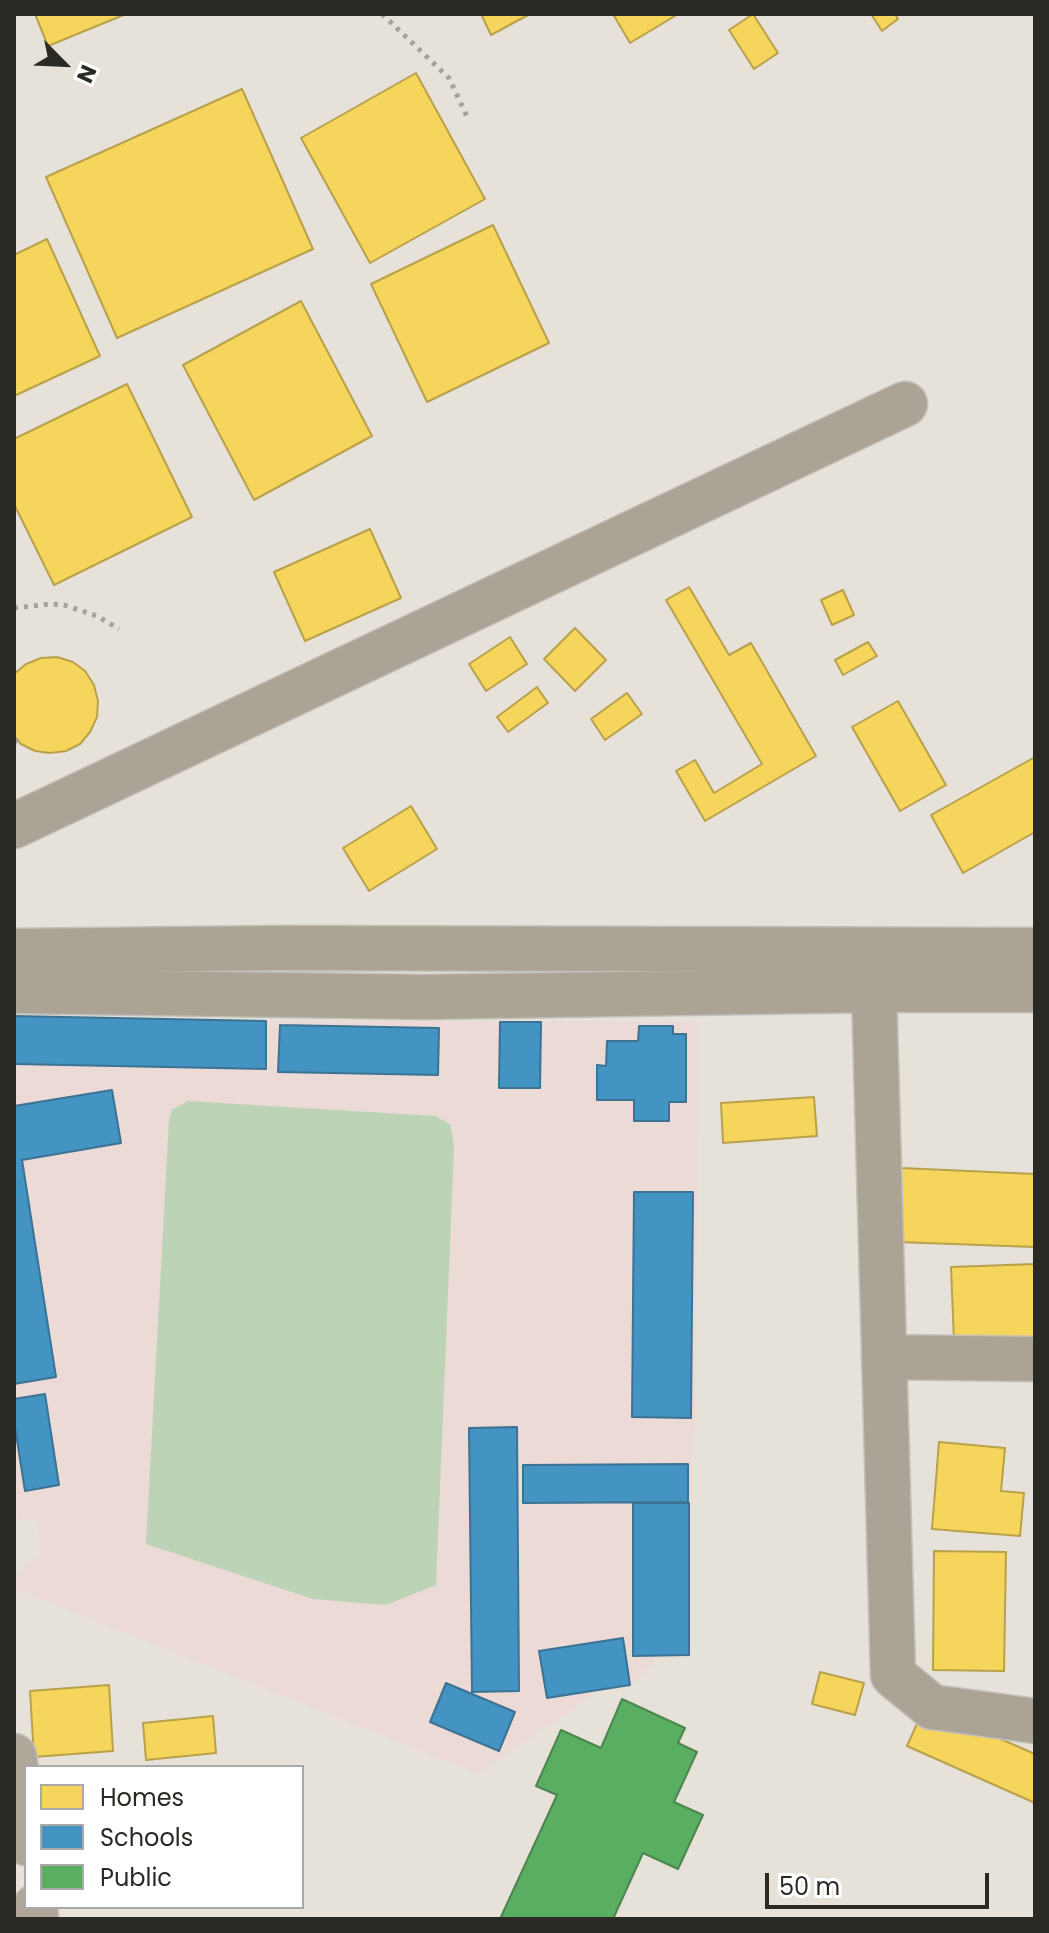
<!DOCTYPE html>
<html>
<head>
<meta charset="utf-8">
<style>
  body { margin:0 }
  #map { position:relative; width:1049px; height:1933px; overflow:hidden; background:#e6e2d9; font-family:Poppins,sans-serif }
  canvas { display:block }
  .frame { position:absolute; inset:0; border:16px solid #2b2923; pointer-events:none }
  .legend { position:absolute; left:24px; top:1765px; width:280px; height:144px; box-sizing:border-box; background:#fff; border:2px solid #aaa9a7; margin:0; padding:10px 14px; list-style:none; font-size:24px; color:#2b2923 }
  .legend li { display:flex; align-items:center; gap:16px; height:40px }
  .legend b { width:40px; border:2px solid #aaa9a7 }
  .north { position:absolute; left:24px; top:24px; width:80px; height:80px; -webkit-text-stroke:6px #fff; paint-order:stroke; rotate:114deg; font-size:22px; font-weight:700; line-height:32px; text-align:center; color:#2b2923 }
  .north::after { content:''; display:block; margin:auto; width:28px; height:36px; background:#2b2923; clip-path:polygon(50% 0,100% 100%,50% 72%,0 100%) }
  .scale { position:absolute; left:765px; top:1873px; width:224px; height:36px; box-sizing:border-box; border:4px solid #2b2923; border-top:0; padding-left:10px; font-size:24px; line-height:28px; white-space:nowrap; color:#2b2923; -webkit-text-stroke:6px #fff; paint-order:stroke }
</style>
</head>
<body>
<div id="map">
<canvas width="1049" height="1933"></canvas>
<div class="frame"></div>
<ul class="legend">
<li><b style="height:22px;background:#f6d55c"></b>Homes</li>
<li><b style="height:22px;background:#4393c3"></b>Schools</li>
<li><b style="height:22px;background:#5aae61"></b>Public</li>
</ul>
<div class="north">N</div>
<div class="scale">50 m</div>
</div>
<script>
const context = document.querySelector('canvas').getContext('2d');
context.lineJoin = 'round';
function fill(path, color) {
  context.fillStyle = color;
  context.fill(path, 'evenodd');
}
function poly(rows) {
  const path = new Path2D();
  for (const r of rows) {
    path.moveTo(r[0], r[1]);
    for (let i = 2; i < r.length; i += 2) path.lineTo(r[i], r[i + 1]);
  }
  return path;
}
function trace(path, color, width, dash) {
  context.strokeStyle = color;
  context.lineWidth = width;
  context.lineCap = dash ? 'butt' : 'round';
  context.setLineDash(dash || []);
  context.stroke(path);
}
fill(poly([
  [14,1016,266,1021,699,1022,695,1413,692,1468,692,1656,658,1657,631,1687,597,1692,478,1774,14,1588,14,1577,41,1552,37,1520,18,1520,14,1497]
]), '#ebdad6');
fill(poly([
  [188,1101,435,1116,450,1124,454,1146,436,1585,386,1605,313,1599,146,1544,169,1120,172,1110]
]), '#bcd3b5');
const homes = poly([
  [35,14,126,14,48,46,35,14],
  [481,14,530,14,491,35,481,14],
  [613,14,674,14,675,16,630,43,613,14],
  [753,14,778,53,754,69,729,30,753,14],
  [871,14,895,14,898,19,882,31,871,14],
  [416,73,485,199,370,263,301,138,416,73],
  [242,89,313,249,117,338,46,177,242,89],
  [493,225,549,343,427,402,371,284,493,225],
  [47,239,100,356,14,396,14,255,47,239],
  [301,301,372,436,254,500,183,365,301,301],
  [127,384,192,517,54,585,14,504,14,439,127,384],
  [370,529,401,598,305,641,274,572,370,529],
  [689,587,729,655,751,643,816,756,705,821,676,771,695,760,714,793,762,764,666,600,689,587],
  [843,590,854,615,832,625,821,600,843,590],
  [575,628,606,660,575,691,544,659,575,628],
  [510,637,527,664,486,691,469,664,510,637],
  [868,642,877,656,843,675,835,660,868,642],
  [57,657,73,662,85,671,94,685,98,701,97,717,90,732,80,744,66,751,50,753,35,751,21,744,14,736,14,674,26,664,41,658,57,657],
  [537,687,548,703,508,732,497,717,537,687],
  [627,693,642,714,605,740,591,719,627,693],
  [898,701,946,785,900,811,852,727,898,701],
  [1035,757,1035,832,963,873,931,815,1035,757],
  [411,806,437,849,369,891,343,848,411,806],
  [814,1097,817,1136,723,1143,721,1103,814,1097],
  [901,1168,1035,1174,1035,1247,897,1242,901,1168],
  [1035,1264,1035,1337,954,1341,951,1267,1035,1264],
  [939,1442,1005,1448,1001,1491,1024,1493,1020,1536,932,1529,939,1442],
  [934,1551,1006,1552,1004,1671,933,1670,934,1551],
  [820,1672,864,1683,855,1715,812,1704,820,1672],
  [109,1685,113,1751,34,1757,30,1691,109,1685],
  [925,1706,1035,1754,1035,1803,907,1746,925,1706],
  [213,1716,216,1753,146,1760,143,1723,213,1716]
]);
fill(homes, '#f6d55c');
trace(homes, '#b9a14b', 2);
const schools = poly([
  [14,1016,266,1021,266,1069,14,1064,14,1016],
  [500,1022,541,1022,540,1088,499,1088,500,1022],
  [280,1025,439,1028,438,1075,278,1072,280,1025],
  [639,1026,673,1026,673,1034,686,1034,686,1102,669,1102,669,1121,634,1121,634,1100,597,1100,597,1065,606,1066,607,1041,638,1041,639,1026],
  [112,1090,121,1143,22,1160,56,1377,14,1384,14,1106,112,1090],
  [634,1192,693,1192,691,1418,632,1417,634,1192],
  [45,1394,59,1485,25,1491,14,1421,14,1399,45,1394],
  [517,1427,519,1691,472,1692,469,1428,517,1427],
  [688,1464,688,1502,523,1503,523,1465,688,1464],
  [633,1503,689,1503,689,1655,633,1656,633,1503],
  [623,1638,630,1685,547,1698,539,1651,623,1638],
  [446,1683,515,1712,499,1751,430,1722,446,1683]
]);
fill(schools, '#4393c3');
trace(schools, '#3c7393', 2);
const public = poly([
  [622,1699,685,1728,678,1743,697,1752,674,1802,703,1815,678,1869,643,1853,613,1919,500,1919,557,1795,536,1786,561,1730,601,1748,622,1699]
]);
fill(public, '#5aae61');
trace(public, '#4c864e', 2);
const minor = poly([
  [14,826,905,404],
  [14,951,282,948,1035,950],
  [874,990,893,1675,932,1707,1035,1721],
  [14,991,424,997,874,990,1035,990],
  [884,1357,1035,1359]
]);
const major = poly([
  [14,1756,26,1843],
  [35,1907,36,1919]
]);
trace(minor, '#c4c0b9', 47);
trace(major, '#c4c0b9', 47);
trace(poly([
  [382,14,449,78,469,121],
  [14,608,51,604,64,605,97,616,119,629],
  [14,740,21,744]
]), '#a7a197', 5, [4, 6]);
trace(minor, '#aba496', 44);
trace(major, '#afa799', 44);
</script>
</body>
</html>
